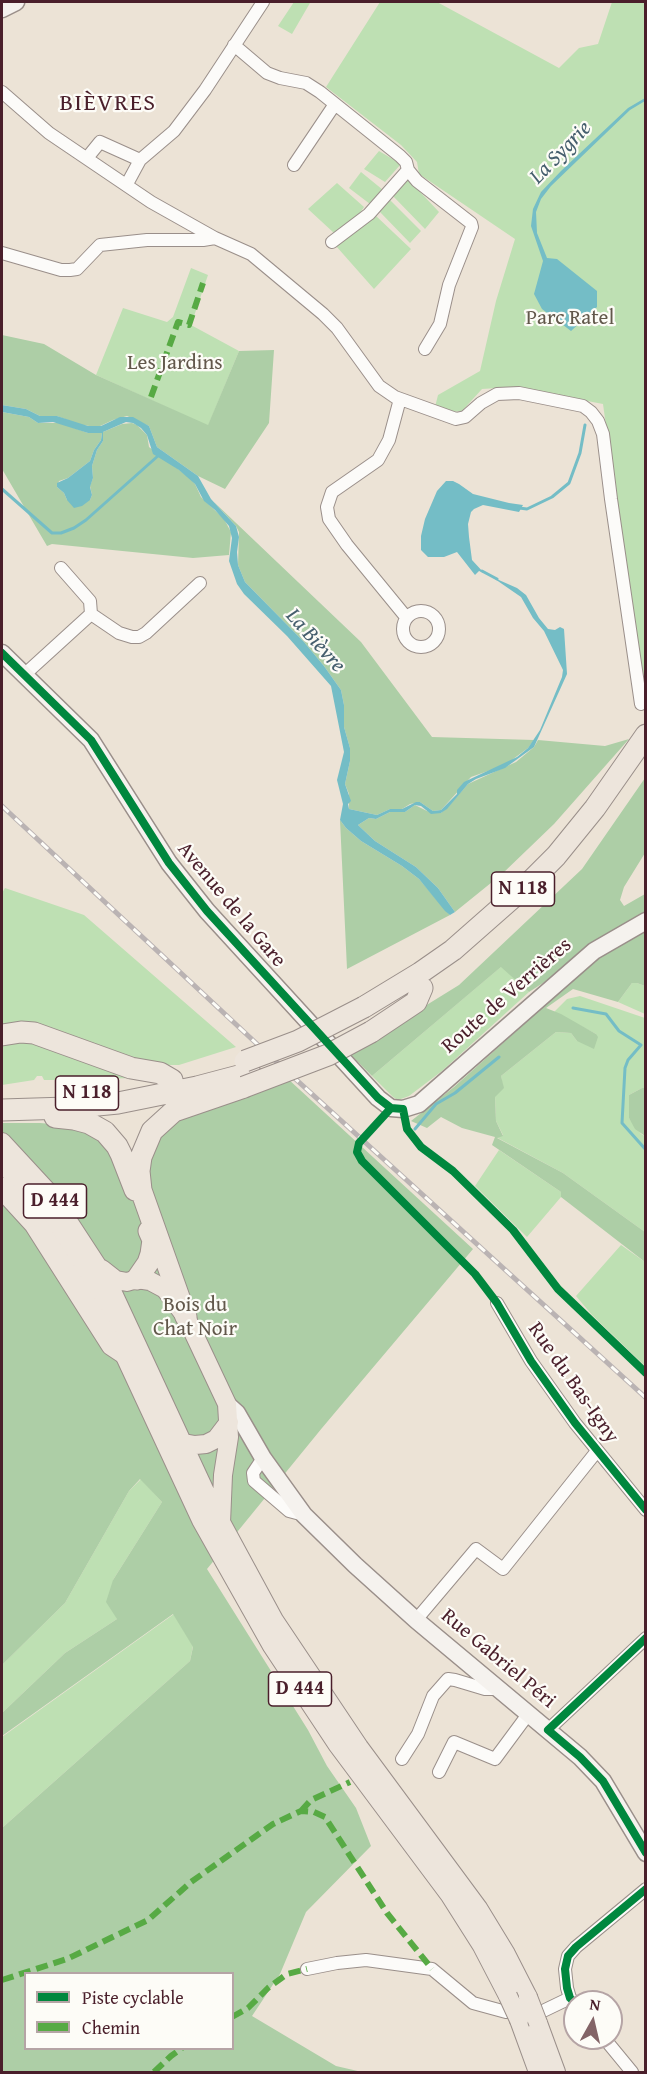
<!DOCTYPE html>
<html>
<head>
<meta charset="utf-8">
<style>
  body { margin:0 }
  #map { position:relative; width:647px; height:2074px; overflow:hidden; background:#ece3d6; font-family:"Gentium Book Plus",serif }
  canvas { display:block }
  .frame { position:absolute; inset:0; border:3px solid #4a1f2b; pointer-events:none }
  .legend { position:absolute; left:24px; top:1972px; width:210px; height:78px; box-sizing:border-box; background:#fdfcf7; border:2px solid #b5a4a5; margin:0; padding:8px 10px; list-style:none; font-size:18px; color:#4a1f2b }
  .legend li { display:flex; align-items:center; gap:12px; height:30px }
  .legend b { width:30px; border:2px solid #b5a4a5 }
  .north { position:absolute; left:563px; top:1990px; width:60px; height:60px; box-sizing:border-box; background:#fdfcf7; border:2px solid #b5a4a5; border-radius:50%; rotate:8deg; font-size:16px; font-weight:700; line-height:24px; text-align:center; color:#4a1f2b }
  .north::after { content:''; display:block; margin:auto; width:21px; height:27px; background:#836467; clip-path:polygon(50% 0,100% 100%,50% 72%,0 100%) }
</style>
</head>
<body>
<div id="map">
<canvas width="647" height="2074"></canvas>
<div class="frame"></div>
<ul class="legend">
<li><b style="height:8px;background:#00873e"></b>Piste cyclable</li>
<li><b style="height:8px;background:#57aa44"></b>Chemin</li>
</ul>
<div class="north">N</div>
</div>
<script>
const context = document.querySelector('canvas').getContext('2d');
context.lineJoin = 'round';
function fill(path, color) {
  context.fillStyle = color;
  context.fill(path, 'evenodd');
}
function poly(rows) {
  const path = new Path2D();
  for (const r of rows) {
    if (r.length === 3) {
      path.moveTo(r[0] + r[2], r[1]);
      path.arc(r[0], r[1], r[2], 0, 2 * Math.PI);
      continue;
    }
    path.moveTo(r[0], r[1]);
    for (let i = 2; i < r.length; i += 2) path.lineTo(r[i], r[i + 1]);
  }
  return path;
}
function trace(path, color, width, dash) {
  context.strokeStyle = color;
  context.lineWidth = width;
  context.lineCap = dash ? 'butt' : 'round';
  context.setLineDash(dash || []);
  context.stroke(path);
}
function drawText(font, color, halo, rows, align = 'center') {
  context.font = font + ' "Gentium Book Plus",serif';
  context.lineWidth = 4.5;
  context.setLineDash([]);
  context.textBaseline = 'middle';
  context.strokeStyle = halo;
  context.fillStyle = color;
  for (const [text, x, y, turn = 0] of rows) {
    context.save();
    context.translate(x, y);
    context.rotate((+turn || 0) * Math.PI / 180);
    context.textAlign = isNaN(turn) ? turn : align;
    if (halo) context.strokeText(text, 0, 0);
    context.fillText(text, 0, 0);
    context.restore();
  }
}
fill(poly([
  [294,2,310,3,292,34,278,26],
  [380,2,437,2,559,68,579,48,598,44,612,2,645,2,645,677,641,676,603,404,514,387,482,389,462,411,451,412,435,407,438,395,480,371,496,301,515,239,419,174,417,162,401,145,326,87],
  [379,151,401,164,385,182,364,169],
  [361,172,383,190,370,204,349,188],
  [407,178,439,212,425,229,392,195],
  [337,183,364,207,360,213,334,233,308,209],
  [389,199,421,231,410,243,380,212],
  [375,215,411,249,374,289,336,246],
  [191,268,208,275,191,325,239,351,208,426,96,375,123,308,167,322,173,317],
  [5,888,84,915,236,1047,179,1065,150,1065,2,1030,2,893],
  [502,966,529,992,442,1071,409,1096,398,1100,393,1097,372,1076],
  [632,983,637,983,645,986,645,1014,618,1002],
  [580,996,645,1018,645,1088,642,1088,629,1095,629,1118,641,1134,645,1136,645,1232,563,1173,496,1137,503,1135,496,1121,495,1096,503,1088,501,1076,556,1032,571,1033,577,1041,596,1034,554,1012,567,999],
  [36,1041,129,1078,81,1080,44,1080,42,1076,37,1076,34,1080,2,1085,2,1042],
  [499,1150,561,1192,561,1197,527,1237,475,1186],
  [621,1245,645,1262,645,1366,592,1315,576,1296],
  [141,1479,162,1502,113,1580,117,1619,65,1653,2,1713,2,1665,65,1603,129,1491],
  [174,1614,193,1646,190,1661,2,1828,2,1737]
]), '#bee0b3');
fill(poly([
  [2,335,44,344,96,375,208,425,239,351,274,350,269,423,225,489,198,476,157,447,149,426,127,416,113,420,98,427,81,425,57,416,40,416,26,409,2,405],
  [2,412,29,417,38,423,60,423,88,433,102,433,101,440,94,450,90,461,68,478,59,481,57,487,64,493,67,500,90,500,92,495,90,486,93,478,92,466,97,450,103,441,103,432,122,424,132,423,137,425,147,435,149,447,190,478,195,484,201,497,224,519,231,532,229,555,193,558,52,544,47,546,2,469],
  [214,502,361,642,432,737,534,740,528,748,505,765,471,777,441,810,433,811,420,802,410,804,402,809,390,809,377,815,349,809,349,794,345,784,350,761,350,748,344,727,344,705,341,690,324,666,304,642,245,582,238,565,239,532,236,526],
  [629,739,554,824,502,874,455,912,438,888,416,867,375,841,358,825,369,818,376,819,390,812,405,812,415,805,427,811,441,813,447,808,468,784,516,762,534,747,538,740,605,746],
  [645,778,645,853,624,887,620,900,624,906,645,894,645,917,529,992,501,967,372,1076,349,1053,459,985,582,869],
  [340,820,346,828,361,841,402,866,419,879,450,915,347,969],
  [645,927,645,986,637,983,632,983,618,1002,573,989,546,1008,561,1014,596,1034,598,1037,594,1049,577,1041,571,1033,556,1032,501,1076,504,1088,495,1097,496,1121,503,1136,497,1138,563,1173,645,1232,645,1262,561,1197,561,1192,492,1145,495,1137,462,1128,441,1117,427,1128,411,1121,454,1087,542,1008,596,952],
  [287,1078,473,1249,322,1428,207,1569,308,1730,327,1766,356,1808,371,1846,306,1912,280,1974,252,2016,336,2066,362,2072,2,2072,2,1828,190,1661,193,1647,173,1614,2,1736,2,1713,65,1653,117,1619,106,1602,113,1580,162,1502,140,1479,129,1491,65,1603,2,1665,2,1123,40,1123,88,1127,117,1154,145,1157,174,1115],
  [26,1974,232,1974,232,2048,26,2048],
  [642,1088,645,1088,645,1136,635,1129,629,1118,629,1095]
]), '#adcea6');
fill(poly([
  [645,98,645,101,630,110,551,186,541,199,536,212,537,233,547,258,557,259,597,291,597,307,571,331,542,309,534,294,543,261,531,226,533,209,541,192,561,171,628,108],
  [2,405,26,409,40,416,57,416,88,426,101,426,120,417,133,417,149,426,157,447,198,476,211,499,236,526,239,537,237,552,238,565,245,582,304,642,324,666,341,690,344,705,344,727,350,748,350,761,345,784,351,801,348,804,349,809,377,815,390,809,402,809,416,802,420,802,433,811,441,810,457,794,457,790,464,782,517,757,528,748,540,730,562,677,563,670,544,631,533,618,521,597,492,577,517,588,526,595,539,618,548,629,555,630,560,627,564,629,567,674,534,747,505,768,476,779,468,784,447,809,441,813,431,814,421,806,415,805,405,812,390,812,376,819,369,818,358,825,375,841,416,867,438,888,455,912,450,915,445,911,419,879,402,866,361,841,346,828,340,820,343,804,337,780,344,752,331,686,287,636,244,594,237,584,229,561,232,538,229,526,215,510,204,501,195,484,179,470,153,454,147,435,141,428,133,423,126,422,103,432,103,441,97,450,92,466,93,478,90,487,92,495,90,500,82,506,74,508,67,500,64,493,57,487,57,483,68,478,90,461,94,450,101,440,102,433,88,433,53,422,38,423,29,417,2,412],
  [446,481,453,481,459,484,473,494,509,503,523,505,519,512,483,505,474,509,471,512,468,524,469,537,472,560,484,573,479,571,475,575,457,552,444,557,428,557,421,550,421,536,425,519,437,491]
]), '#74bdc6');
trace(poly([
  [2,489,52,533,61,533,74,528,86,520,159,455],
  [519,508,527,509,552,497,569,483,580,453,585,425],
  [482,571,497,579],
  [573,1008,606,1014,619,1031,641,1045,628,1060,625,1068,622,1123,646,1150],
  [415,1129,436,1104,455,1093,499,1057]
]), '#74bdc6', 3);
const street = poly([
  [234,45,267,73,280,78,306,83,320,92,400,156,406,162,408,170,417,181,471,223,472,227,449,285,440,324,425,349],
  [2,92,49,133,151,202,215,238,251,254,323,314,337,328,379,386,395,397,456,419,465,417,481,403,497,394,519,393,583,406,591,412,598,421,603,434,611,499,641,704],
  [87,158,100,142,140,160],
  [294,165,335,104],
  [127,184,140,160,174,131,205,90,263,2],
  [332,242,369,214,408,170],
  [2,253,61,270,70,270,77,269,100,245,147,240,203,240,215,238],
  [400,399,389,440,378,460,332,492,327,507,329,519,347,545,406,617],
  [421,629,18],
  [91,614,119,633,132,637,139,637,146,633,200,583],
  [24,675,91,614,90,601,61,568],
  [497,1303,531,1361,575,1423,646,1510],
  [263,1458,253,1473,254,1481,289,1511,304,1515],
  [416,1620,476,1549,503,1569,597,1451],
  [548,1730,646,1638],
  [402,1759,418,1734,433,1696,448,1679,455,1680,485,1689,501,1689],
  [439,1772,454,1742,495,1759,529,1713],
  [307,1969,337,1963,366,1960,432,1969,473,2003,506,2012,541,2012,570,1998],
  [574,2002,570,1998,567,1988,565,1969,568,1956,576,1947,646,1889],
  [604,2038,632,2072]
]);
const secondary = poly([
  [2,9,16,2],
  [2,653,91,740,169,863,207,911,378,1098,391,1108,403,1109,419,1104,594,951,646,921],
  [227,1404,237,1413,263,1458,304,1515,355,1565,416,1620,580,1757,603,1781,646,1853]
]);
const primary = poly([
  [2,1142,51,1195,98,1267,112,1291,209,1500,274,1620,359,1747,478,1908,506,1954,528,1997],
  [2,1162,43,1210,64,1240,96,1294,201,1520,272,1646,337,1744,449,1894,482,1946,508,1996],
  [102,1269,116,1280,127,1282,137,1279,150,1281,165,1289,186,1317,227,1404,229,1437,223,1475,221,1523],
  [172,1441,195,1445,206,1444,216,1439,229,1422],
  [519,2020,538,2072],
  [538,2023,556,2072]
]);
const highway = poly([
  [364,1007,420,973,453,950,528,884,556,856,595,808,646,735],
  [371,1032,416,1002,422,988],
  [2,1035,21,1032,34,1033,131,1068,160,1073,172,1080],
  [2,1110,67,1108,118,1103,197,1087,250,1073],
  [55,1117,74,1119,89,1123,105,1132,117,1146,121,1154,135,1190],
  [2,1188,35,1224,112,1345,124,1353],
  [137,1279,148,1263,151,1254,153,1240,149,1231],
  [186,1317,141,1190,139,1171,141,1157,152,1131,174,1111,244,1087]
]);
trace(street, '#9a8f8a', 14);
trace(secondary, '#9a8f8a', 19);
trace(primary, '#9a8f8a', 20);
trace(highway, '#9a8f8a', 23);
trace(street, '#fcfbf9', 12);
trace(secondary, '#f5f2ee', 16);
trace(primary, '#ede5dc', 18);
trace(highway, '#ede5dc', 21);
const rail = poly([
  [2,806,257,1044,646,1398]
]);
trace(rail, '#bab3b3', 5);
trace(rail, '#fdfcf7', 3, [9]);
const primaryBridge = poly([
  [508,1996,519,2020],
  [528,1997,538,2023]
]);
const highwayBridge = poly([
  [245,1061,298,1041,364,1007],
  [244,1087,328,1055,371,1032]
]);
trace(primaryBridge, '#9a8f8a', 20, []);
trace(highwayBridge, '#9a8f8a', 23, []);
trace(primaryBridge, '#ede5dc', 18);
trace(highwayBridge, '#ede5dc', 21);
trace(poly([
  [151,397,178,322,189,325,203,283],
  [301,1811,311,1800,350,1782],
  [2,1980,67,1959,148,1920,191,1882,273,1824,301,1811,314,1812,325,1817,387,1913,432,1969],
  [232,2017,248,2008,268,1988,287,1974,307,1969],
  [154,2072,171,2056,182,2048]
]), '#57aa44', 6, [12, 6]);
trace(poly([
  [2,653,91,740,169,863,207,911,378,1098,391,1108,403,1109,407,1129,421,1147,453,1171,513,1230,558,1289,646,1373],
  [391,1108,359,1143,357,1152,362,1161,475,1274,497,1303,531,1361,575,1423,646,1510],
  [646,1638,548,1730,580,1757,603,1781,646,1853],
  [575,2003,570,1998,567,1988,565,1969,568,1956,576,1947,646,1889]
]), '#00873e', 8);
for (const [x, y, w] of [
  [523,889,63],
  [87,1093,63],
  [55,1201,63],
  [300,1689,63]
]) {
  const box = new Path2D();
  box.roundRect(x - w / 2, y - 17, w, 34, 4.5);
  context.fillStyle = '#fdfcf7';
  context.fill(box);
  trace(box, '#4a1f2b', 1.5);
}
drawText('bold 20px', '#4a1f2b', null, [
  ["N 118",523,889],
  ["N 118",87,1093],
  ["D 444",55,1201],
  ["D 444",300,1689]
]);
drawText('21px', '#62584b', '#fdfcf7', [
  ["Parc Ratel",570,319],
  ["Les Jardins",175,364],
  ["Bois du",195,1306],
  ["Chat Noir",195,1330]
]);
drawText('21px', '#4a1f2b', '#fdfcf7', [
  ["Avenue de la Gare",231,905,50],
  ["Route de Verrières",507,996,-41],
  ["Rue du Bas-Igny",573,1383,55],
  ["Rue Gabriel Péri",498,1659,40]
]);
drawText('italic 22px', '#465f6e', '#fdfcf7', [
  ["La Sygrie",561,153,-46],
  ["La Bièvre",315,641,48]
]);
context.letterSpacing = '1.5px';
drawText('24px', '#4a1f2b', '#fdfcf7', [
  ["BIÈVRES",108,104]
]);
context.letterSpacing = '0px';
</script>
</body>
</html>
